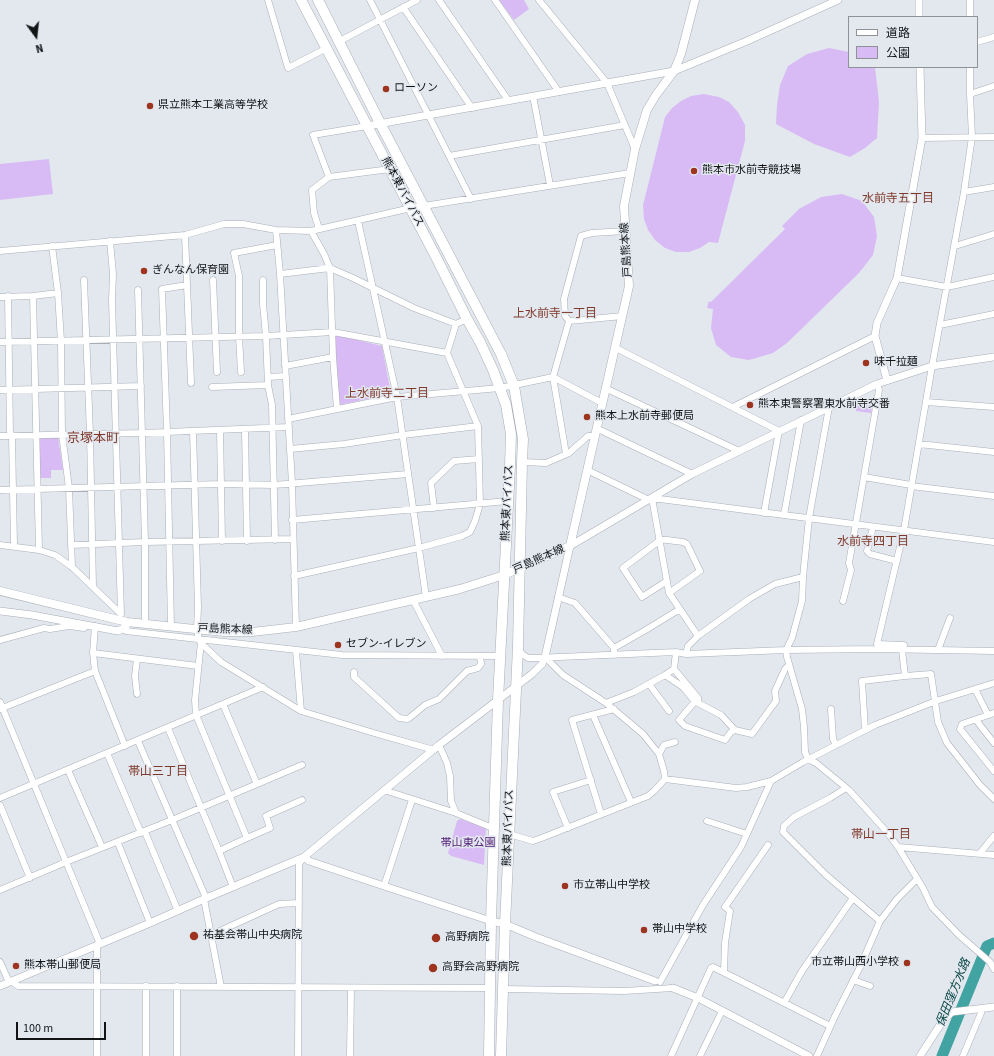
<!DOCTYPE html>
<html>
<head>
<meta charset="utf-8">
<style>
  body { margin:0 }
  #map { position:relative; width:994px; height:1056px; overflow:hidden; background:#e3e8ef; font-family:"Source Sans 3","Noto Sans JP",sans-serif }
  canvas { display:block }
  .legend { position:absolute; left:848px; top:16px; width:130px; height:52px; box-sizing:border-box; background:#e3e8ef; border:1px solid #8f9398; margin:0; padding:5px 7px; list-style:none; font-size:12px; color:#121416 }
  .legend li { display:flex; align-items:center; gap:8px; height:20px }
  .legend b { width:20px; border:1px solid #8f9398 }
  .north { position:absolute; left:16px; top:16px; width:40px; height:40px; -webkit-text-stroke:3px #e3e8ef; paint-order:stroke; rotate:165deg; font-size:11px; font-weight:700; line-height:16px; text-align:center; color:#121416 }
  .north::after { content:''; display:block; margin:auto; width:14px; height:18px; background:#121416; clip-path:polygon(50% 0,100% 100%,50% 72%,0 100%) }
  .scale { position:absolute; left:16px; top:1022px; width:90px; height:18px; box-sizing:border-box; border:2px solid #121416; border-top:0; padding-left:5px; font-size:12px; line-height:14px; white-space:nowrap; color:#121416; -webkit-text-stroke:3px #e3e8ef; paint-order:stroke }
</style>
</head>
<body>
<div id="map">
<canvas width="994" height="1056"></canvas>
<ul class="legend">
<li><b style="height:5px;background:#fff"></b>道路</li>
<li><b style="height:11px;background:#d8bbf4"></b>公園</li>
</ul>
<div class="north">N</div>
<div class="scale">100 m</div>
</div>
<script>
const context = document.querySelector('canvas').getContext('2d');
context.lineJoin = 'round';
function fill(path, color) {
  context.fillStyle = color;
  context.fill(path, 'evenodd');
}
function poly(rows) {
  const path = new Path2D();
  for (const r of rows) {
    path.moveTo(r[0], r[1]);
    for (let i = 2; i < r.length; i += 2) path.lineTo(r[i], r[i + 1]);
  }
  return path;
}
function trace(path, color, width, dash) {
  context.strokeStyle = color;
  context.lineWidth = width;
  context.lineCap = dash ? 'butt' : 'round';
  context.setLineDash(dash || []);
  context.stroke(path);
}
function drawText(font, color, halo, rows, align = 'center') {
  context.font = font + ' "Source Sans 3","Noto Sans JP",sans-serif';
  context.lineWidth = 3;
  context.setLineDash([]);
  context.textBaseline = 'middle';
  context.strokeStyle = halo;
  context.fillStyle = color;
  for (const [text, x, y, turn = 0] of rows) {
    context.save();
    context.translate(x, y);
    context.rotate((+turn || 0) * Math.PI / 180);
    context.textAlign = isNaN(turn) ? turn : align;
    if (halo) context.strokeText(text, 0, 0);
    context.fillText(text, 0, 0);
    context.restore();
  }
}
fill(poly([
  [499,0,524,0,529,9,514,20],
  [829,48,849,52,849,67,875,67,879,102,877,138,865,148,850,157,814,144,776,124,777,105,780,85,788,66,807,54],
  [704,94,719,97,729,102,738,112,745,125,745,141,718,243,709,242,700,248,689,252,676,252,665,248,655,240,648,230,644,219,643,205,665,117,672,108,681,101,691,96],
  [49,159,53,194,0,200,0,164],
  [842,194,862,201,874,217,877,236,873,255,859,273,787,343,773,353,749,360,731,357,716,345,711,328,713,309,707,308,709,301,711,302,785,229,782,226,799,209,821,197],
  [337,335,382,346,391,394,339,405,335,337],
  [870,398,873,401,871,413,856,411,857,401,860,402],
  [58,437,63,470,51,470,51,478,40,478,38,438],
  [460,819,486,828,484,865,451,856,448,853,457,821]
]), '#d8bbf4');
trace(poly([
  [942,1056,987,946,994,943]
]), '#41a3a2', 11);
const minor = poly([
  [268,0,288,68,327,48],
  [370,0,471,199],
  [439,0,508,100],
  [495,0,559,92],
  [539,0,607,83,635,149],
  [970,0,970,17],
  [403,7,472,108],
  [338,42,417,0],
  [977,42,994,37],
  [970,94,994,86],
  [533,96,550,185],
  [922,138,994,137],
  [449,156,625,125],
  [329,177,390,169],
  [964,192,994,187],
  [358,221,397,397,426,597],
  [319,229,314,213,312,190,329,177,313,135,367,126],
  [276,230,280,274,292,484,296,627],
  [311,231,324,254,330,268,333,357,337,409],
  [185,235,191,383],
  [110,241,113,274,112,300,121,614],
  [52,246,58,293,61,341,62,434,69,488,72,567],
  [955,246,994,234],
  [0,251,185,235,224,224,243,224,276,230,311,231,411,208,630,173],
  [280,274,330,268,353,278,414,308,456,324],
  [897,278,947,287,994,277],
  [84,280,90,434,93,587],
  [213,280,217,372],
  [263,280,263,304,266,336,268,385,272,405,275,540],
  [138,290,145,542,145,624],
  [8,296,10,435],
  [33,296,39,550],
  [0,297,33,296,58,293],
  [569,321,565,316,564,299,581,236,592,233,626,231],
  [940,325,994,314],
  [0,342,266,336,333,332,447,353],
  [616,348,779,431,764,513],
  [285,366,333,357],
  [241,372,239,337,239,276,234,253,277,245],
  [268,377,285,376],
  [212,387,268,385],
  [605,388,739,451],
  [0,390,141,386],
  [926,402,994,407],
  [733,407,875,336],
  [829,407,809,518,803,577,802,601,792,638,786,650,787,657,802,709,804,727,805,752,808,759,816,763,849,790,886,831,898,847,923,888,932,907,959,935,990,962,994,969],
  [288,419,397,397,500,388,553,377,602,403],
  [596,428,692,474],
  [220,430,222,541],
  [245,430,247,541],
  [193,431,198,607,197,629,199,640,204,646,221,662,301,711,374,733,434,750],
  [12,435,14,546],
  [0,436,142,433,289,427],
  [919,444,994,452],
  [290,449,344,444,403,435,478,426],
  [566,454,553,377,569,321,623,316],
  [522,462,546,463,569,453,588,436,594,436],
  [587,470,649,500],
  [864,477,911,485],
  [911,486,994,496],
  [0,490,221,484,274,485,408,474],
  [434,508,431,483,454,461,479,459],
  [784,515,801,420],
  [292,520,508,501],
  [872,531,867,551,870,554,897,561],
  [659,539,683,542,687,544,700,571,669,593],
  [659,541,623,568,642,597,667,581],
  [0,545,39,550,55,555,72,567,121,614],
  [71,545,145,542,293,539],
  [294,576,419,548,462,536,470,532,475,521,480,504,478,426,447,353,456,324,467,319],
  [558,597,575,603,614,648,614,655],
  [413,600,442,656],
  [843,601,851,570,849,563,879,390,877,384],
  [93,626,95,626,93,653,95,671,125,746],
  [171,627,167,432,162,289,187,285],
  [123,629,126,631,342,655,501,656],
  [698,636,669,593,652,498,994,542],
  [0,640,44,628,50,629,69,626,84,628],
  [201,642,195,700,196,715,247,838,219,851,233,887],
  [518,648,522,654,528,658,536,658,676,652,686,654,786,650,877,649,994,651],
  [614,648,644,631,680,609],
  [938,650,950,618],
  [296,651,301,711],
  [93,653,198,666],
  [686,654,688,646,698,636,749,599,775,584,803,577],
  [545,657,563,675,606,703,643,734,659,754,664,771,665,779],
  [674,669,676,652],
  [354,672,354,677,399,718,408,719,425,705,439,699,467,671,478,668,481,664,480,656],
  [905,676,902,650,904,645,877,644,904,530,931,372,964,192,972,137,970,94,970,67],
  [649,684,669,711],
  [975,689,988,715],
  [137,694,135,676,137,659],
  [692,698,683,687,665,675,674,669,698,698,698,703,721,715,735,730,752,734,776,701,775,691,785,669,789,665],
  [698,698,679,720,685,726,725,740,731,732,735,730],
  [0,702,100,944],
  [606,703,634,692,665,675],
  [223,704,257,784],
  [0,709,95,671],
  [831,709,833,739,836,745],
  [994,713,962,724,960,729,994,771],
  [593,715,631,802],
  [976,720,994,743],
  [168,728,219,851],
  [865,730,862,681,905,676,931,674,938,722,947,743,980,785,994,799],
  [138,741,206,898],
  [439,745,447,763,450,776,451,801,456,813],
  [107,753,141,833],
  [659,754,664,745,675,742],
  [68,770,102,847],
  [665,779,736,788,747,787,771,781,803,762,875,725,936,701,994,683],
  [846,788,830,798,794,817,784,826,783,832,826,875,880,921],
  [384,790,456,813,495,829],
  [0,798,263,687],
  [0,805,30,878],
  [601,814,572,720,614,709],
  [707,821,747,834],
  [568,828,553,792,591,780],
  [145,832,178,911],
  [509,834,533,841,539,839,648,796,654,791,665,779],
  [247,838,270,828,266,816,302,800],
  [118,843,150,923],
  [898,847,994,855],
  [980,853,994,836],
  [384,886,412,800],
  [0,890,66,862,172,820,302,765],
  [204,899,221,987],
  [211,935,279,904,299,903],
  [97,945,97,1056],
  [0,962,9,982],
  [724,972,725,943,730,911,725,907,768,845],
  [853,980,870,986],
  [11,981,18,986,490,988],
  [660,982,703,905,741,847,771,781],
  [503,989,624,991,673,988],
  [784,1003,802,971,853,898],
  [146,1056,146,986],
  [177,1056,177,986],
  [298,1056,299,864,304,857],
  [350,1056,351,988],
  [671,1056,711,968,713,967,830,1026],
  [700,1056,722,1011],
  [817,1056,835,1016,860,967,880,921,897,899,917,879],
  [963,1056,981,1013,980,1009]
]);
const tertiary = poly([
  [919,0,919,17],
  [367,126,674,71,747,41,838,0],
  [887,380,875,336,877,323,897,278,922,138,920,67],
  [0,611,32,615,118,631,126,627,127,622],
  [304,857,309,861,384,886,491,921,505,924,536,937,655,981],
  [0,986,150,923,204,899,304,857,439,745,532,674,542,664,545,657,570,546,692,474,877,384,932,366,994,357],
  [673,988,698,998,809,1056],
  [920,1056,944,1019,952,1012,994,1007]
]);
const secondary = poly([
  [0,591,127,622,224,632,252,632,296,627,460,589,504,575,570,546,629,286,624,206,635,149,647,110,656,95,674,71,681,54,695,0]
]);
const trunk = poly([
  [301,0,436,257,467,319,480,342,493,370,506,405,511,434,510,466,498,700,491,921,489,1056],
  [318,0,380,123,501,354,514,386,516,398,523,439,522,462,518,647,505,924,501,1056]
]);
trace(minor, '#a9aeb5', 7);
trace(tertiary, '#a9aeb5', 8);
trace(secondary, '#a9aeb5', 9);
trace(trunk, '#a9aeb5', 11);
trace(minor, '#fff', 6);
trace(tertiary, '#fff', 7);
trace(secondary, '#fff', 8);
trace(trunk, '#fff', 10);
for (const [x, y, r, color] of [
  [386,89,4,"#9d341f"],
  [150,106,4,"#9d341f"],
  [694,171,4,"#9d341f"],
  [144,271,4,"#9d341f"],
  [866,363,4,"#9d341f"],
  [750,405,4,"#9d341f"],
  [587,417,4,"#9d341f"],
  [338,645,4,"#9d341f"],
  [565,886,4,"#9d341f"],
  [644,930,4,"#9d341f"],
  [194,936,5,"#9d341f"],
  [436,938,5,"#9d341f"],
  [907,963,4,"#9d341f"],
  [16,966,4,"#9d341f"],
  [433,968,5,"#9d341f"]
]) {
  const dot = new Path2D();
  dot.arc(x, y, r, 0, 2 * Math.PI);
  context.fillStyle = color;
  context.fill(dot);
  trace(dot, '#e3e8ef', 1.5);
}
drawText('11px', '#121416', '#e3e8ef', [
  ["ローソン",394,89],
  ["県立熊本工業高等学校",158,106],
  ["熊本市水前寺競技場",702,171],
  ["ぎんなん保育園",152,271],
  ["味千拉麺",874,363],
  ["熊本東警察署東水前寺交番",758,405],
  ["熊本上水前寺郵便局",595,417],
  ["セブン-イレブン",346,645],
  ["市立帯山中学校",573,886],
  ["帯山中学校",652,930],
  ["祐基会帯山中央病院",203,936],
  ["高野病院",445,938],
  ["市立帯山西小学校",899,963,"right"],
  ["熊本帯山郵便局",24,966],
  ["高野会高野病院",442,968]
], 'left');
drawText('11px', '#121416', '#e3e8ef', [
  ["熊本東バイパス",402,192,62],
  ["戸島熊本線",627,250,-94],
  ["熊本東バイパス",508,503,-87],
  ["戸島熊本線",539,560,-24],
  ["戸島熊本線",225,630,2],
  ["熊本東バイパス",509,828,-88]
]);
drawText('11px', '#542078', '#e3e8ef', [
  ["帯山東公園",468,844]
]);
drawText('12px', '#803a2c', '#e3e8ef', [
  ["水前寺五丁目",898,199],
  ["上水前寺一丁目",555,314],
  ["上水前寺二丁目",387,394],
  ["水前寺四丁目",873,542],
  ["帯山三丁目",158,772],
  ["帯山一丁目",881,835]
]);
drawText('italic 12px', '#0a4746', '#e3e8ef', [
  ["保田窪方水路",954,993,-68]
]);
drawText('13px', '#803a2c', '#e3e8ef', [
  ["京塚本町",93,439]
]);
</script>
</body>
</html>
